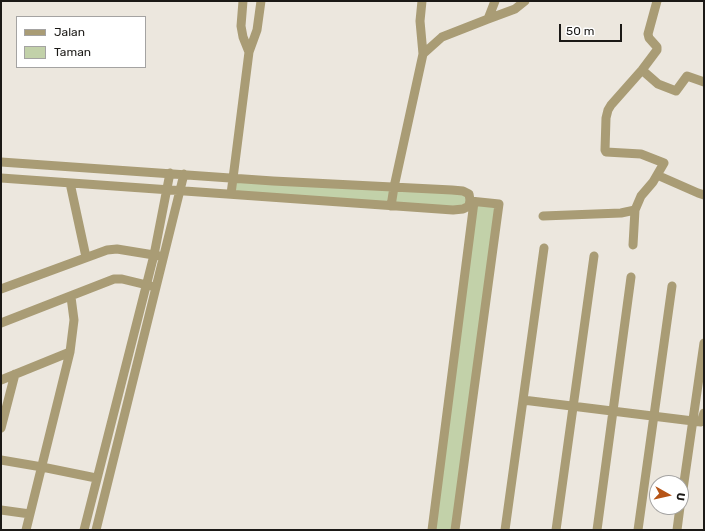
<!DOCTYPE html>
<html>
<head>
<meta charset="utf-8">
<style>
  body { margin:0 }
  #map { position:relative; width:705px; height:531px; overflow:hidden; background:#ece7de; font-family:Rubik,sans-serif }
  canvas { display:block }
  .frame { position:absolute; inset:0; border:2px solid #1b1916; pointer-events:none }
  .legend { position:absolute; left:16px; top:16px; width:130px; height:52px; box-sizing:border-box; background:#fff; border:1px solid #a4a3a2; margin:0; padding:5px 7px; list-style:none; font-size:12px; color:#1b1916 }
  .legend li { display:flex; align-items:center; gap:8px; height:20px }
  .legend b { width:20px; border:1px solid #a4a3a2 }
  .north { position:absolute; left:649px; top:475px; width:40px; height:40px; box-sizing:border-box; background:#fff; border:1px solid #a4a3a2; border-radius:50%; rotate:98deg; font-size:11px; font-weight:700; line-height:16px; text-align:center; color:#1b1916 }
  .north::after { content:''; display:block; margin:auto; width:14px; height:18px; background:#b65416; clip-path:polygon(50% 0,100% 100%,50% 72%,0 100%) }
  .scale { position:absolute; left:559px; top:24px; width:63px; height:18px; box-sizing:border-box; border:2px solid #1b1916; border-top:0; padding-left:5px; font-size:12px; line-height:14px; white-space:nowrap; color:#1b1916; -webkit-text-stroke:3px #fff; paint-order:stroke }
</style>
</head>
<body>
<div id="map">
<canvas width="705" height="531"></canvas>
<div class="frame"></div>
<ul class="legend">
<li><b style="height:5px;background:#a99c75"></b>Jalan</li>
<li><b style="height:11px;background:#c2d1a9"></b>Taman</li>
</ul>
<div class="north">U</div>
<div class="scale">50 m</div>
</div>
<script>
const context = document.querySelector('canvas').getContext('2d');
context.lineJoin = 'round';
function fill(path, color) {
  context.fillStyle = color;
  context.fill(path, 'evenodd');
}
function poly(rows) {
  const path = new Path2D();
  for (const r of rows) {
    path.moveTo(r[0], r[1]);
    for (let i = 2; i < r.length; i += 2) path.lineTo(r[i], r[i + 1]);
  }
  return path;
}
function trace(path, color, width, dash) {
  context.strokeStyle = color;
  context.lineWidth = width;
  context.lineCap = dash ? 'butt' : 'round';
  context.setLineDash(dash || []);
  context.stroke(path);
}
fill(poly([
  [233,178,469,194,463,209,231,194],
  [474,202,499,204,455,530,432,530]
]), '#c2d1a9');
trace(poly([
  [243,1,241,26,243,37,249,52],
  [488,19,495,1],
  [423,54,442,37,488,19,515,9,525,1],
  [642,70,658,84,676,91,687,76,704,82],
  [1,162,273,181,452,190,463,191,469,194,470,200,469,206,463,209,453,210,1,178],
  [657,175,698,193,704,195],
  [70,183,86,257],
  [231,194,249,52,257,30,261,1],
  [391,206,394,187,423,54,420,21,422,1],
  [543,216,621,213,635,210],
  [633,245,635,210,641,196,653,182,664,163,641,154,606,152,605,150,606,118,608,110,611,105,642,70,657,50,657,47,649,38,648,34,657,1],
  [1,289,107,250,117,249,160,256],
  [1,323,114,279,122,279,151,286],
  [1,380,70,352],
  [523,400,701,422,704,413],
  [1,428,15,374],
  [1,460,42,467,96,478],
  [681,503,704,343],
  [1,510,30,514],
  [26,530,70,352,74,320,71,297],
  [84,530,154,255,170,173],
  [96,530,184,174],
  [432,530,474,202],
  [455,530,499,204,470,201],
  [505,530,544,248],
  [556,530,594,256],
  [597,530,631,277],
  [638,530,672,286],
  [677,530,680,507]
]), '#a99c75', 9);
</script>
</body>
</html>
